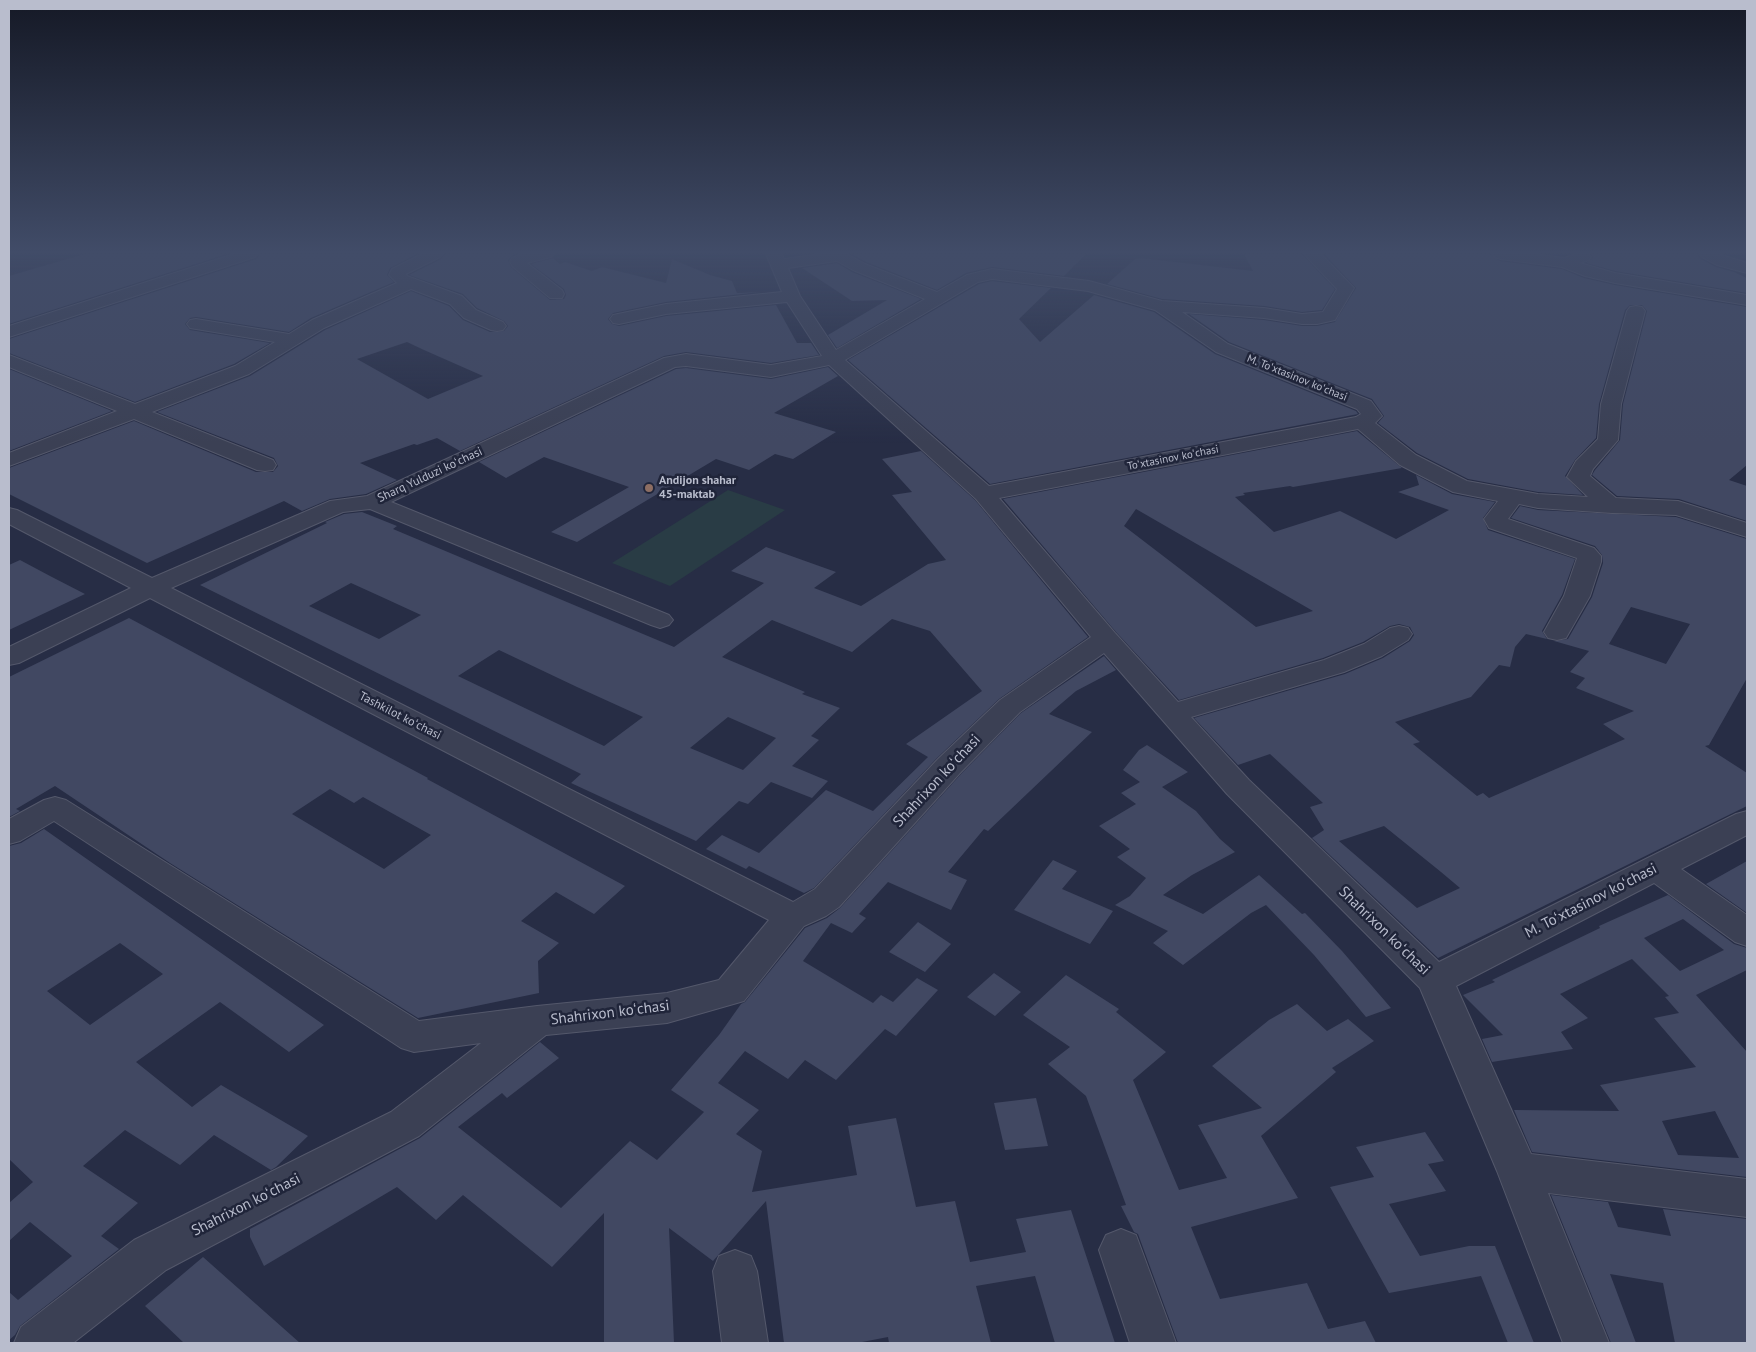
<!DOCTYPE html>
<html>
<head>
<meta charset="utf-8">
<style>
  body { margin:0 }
  #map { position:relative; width:1756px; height:1352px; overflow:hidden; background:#272d45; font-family:"PT Sans",sans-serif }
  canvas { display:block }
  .frame { position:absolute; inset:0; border:10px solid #b9bdcd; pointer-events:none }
</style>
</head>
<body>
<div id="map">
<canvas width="1756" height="1352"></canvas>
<div class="frame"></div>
</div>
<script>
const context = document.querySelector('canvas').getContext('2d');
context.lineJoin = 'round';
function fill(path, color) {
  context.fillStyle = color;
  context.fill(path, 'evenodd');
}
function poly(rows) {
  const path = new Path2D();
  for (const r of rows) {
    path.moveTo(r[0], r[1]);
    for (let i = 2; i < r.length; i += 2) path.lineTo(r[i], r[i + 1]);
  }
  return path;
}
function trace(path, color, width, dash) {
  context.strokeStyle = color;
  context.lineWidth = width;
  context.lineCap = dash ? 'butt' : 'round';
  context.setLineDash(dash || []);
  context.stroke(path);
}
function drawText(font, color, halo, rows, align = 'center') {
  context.font = font + ' "PT Sans",sans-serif';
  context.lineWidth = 5;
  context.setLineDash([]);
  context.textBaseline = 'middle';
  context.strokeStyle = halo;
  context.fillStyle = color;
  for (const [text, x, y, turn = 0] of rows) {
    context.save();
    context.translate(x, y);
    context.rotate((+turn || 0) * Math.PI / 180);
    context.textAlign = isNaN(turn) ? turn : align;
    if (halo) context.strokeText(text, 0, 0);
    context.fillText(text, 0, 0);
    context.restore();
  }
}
fill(poly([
  [728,490,785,510,670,586,612,563]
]), '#293c45');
fill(poly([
  [84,254,227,254,9,324,9,276],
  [260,254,417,254,390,268,387,275,394,282,311,318,289,332,196,317,190,318,185,324,190,330,270,343,234,364,135,402,9,353,9,339,256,259],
  [445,254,514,254,508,260,511,267,550,300,564,299,566,295,564,289,531,264,553,258,560,264,565,262,592,271,602,267,666,283,672,259,710,275,732,281,737,293,761,292,666,302,613,313,608,319,612,324,619,326,666,316,776,305,797,343,811,343,819,355,771,363,686,352,664,356,460,451,437,438,417,445,414,444,360,463,397,480,366,494,330,499,302,511,284,501,147,563,9,494,9,468,134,421,256,472,273,472,278,466,274,458,157,412,250,376,325,330,411,291,449,306,463,320,490,332,504,331,508,326,504,321,477,308,463,294,409,275,441,259],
  [407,342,424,350,483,376,428,399,357,359],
  [851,254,1086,254,1064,276,992,267,966,273,937,290,866,262],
  [1244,254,1302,254,1335,289,1322,310,1302,312,1264,306,1162,299,1107,284,1135,259,1141,258,1253,271],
  [1324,254,1490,254,1500,261,1562,269,1584,278,1615,285,1747,307,1747,465,1729,480,1747,486,1747,521,1679,499,1617,496,1592,475,1595,470,1620,440,1623,404,1647,311,1642,305,1630,305,1625,310,1599,404,1596,438,1575,460,1565,476,1583,495,1538,492,1468,479,1417,453,1378,423,1384,416,1372,399,1229,342,1189,314,1264,320,1302,326,1317,326,1335,322,1356,288],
  [1591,254,1697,254,1701,259,1716,267,1734,272,1747,278,1747,293,1615,271,1586,263,1593,258],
  [837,263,852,272,921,299,837,348,828,335,887,300,852,301,802,268],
  [992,281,1051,288,1019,319,1040,342,1094,295,1154,312,1215,354,1356,411,1358,414,990,484,848,360,979,284],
  [828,367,838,376,774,413,836,432,793,459,775,454,749,470,716,459,577,542,551,532,629,487,544,457,506,478,479,462,676,369,686,368,771,379],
  [9,369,112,411,9,451],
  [1357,431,1402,468,1293,487,1290,486,1243,493,1245,495,1235,497,1274,532,1340,511,1396,539,1449,510,1398,492,1419,485,1416,475,1452,494,1495,502,1483,518,1488,530,1575,559,1562,595,1542,631,1547,639,1526,634,1515,647,1510,667,1499,665,1471,697,1395,722,1420,742,1413,744,1477,796,1483,793,1489,798,1625,739,1603,724,1634,711,1576,688,1585,678,1570,672,1589,651,1554,641,1568,639,1592,597,1603,563,1602,555,1595,546,1511,518,1520,506,1538,510,1676,517,1747,539,1747,678,1709,745,1705,746,1747,773,1747,806,1438,958,1312,838,1324,830,1310,807,1323,803,1270,754,1238,765,1194,718,1345,674,1383,658,1410,641,1414,635,1410,627,1399,624,1390,626,1363,642,1323,658,1179,700,1116,632,1003,499],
  [1136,509,1313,611,1256,627,1124,526],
  [1631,607,1690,624,1666,664,1609,644],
  [1384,826,1441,872,1460,888,1417,908,1339,841],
  [921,451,975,500,1088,637,999,699,937,758,814,888,804,893,749,866,746,869,706,849,722,835,759,853,826,790,873,811,928,757,906,744,982,691,930,631,892,619,852,652,772,620,722,657,805,692,802,694,840,708,811,736,819,740,792,766,828,781,812,798,771,782,748,804,739,801,696,841,571,783,581,774,200,585,327,523,325,522,344,514,362,512,397,526,393,529,674,647,764,583,731,571,766,547,836,572,814,588,861,606,928,564,946,560,892,495,912,492,882,459],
  [351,583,384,598,421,615,379,639,309,606],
  [499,650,577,687,643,717,604,746,458,676],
  [728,717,776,738,743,770,690,748],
  [20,560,50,576,85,594,9,630,9,565],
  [129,618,428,778,427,779,625,886,594,914,556,892,521,921,559,943,538,961,539,993,418,1018,170,863,55,786,16,809,20,811,9,817,9,677],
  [330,789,354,803,363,797,431,835,384,869,292,814],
  [1104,656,1116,670,1076,691,1049,714,1092,732,988,831,984,829,948,872,967,880,951,910,888,882,859,914,866,918,852,933,831,923,803,961,873,1003,881,995,893,1002,917,978,938,990,896,1036,885,1029,836,1080,805,1060,788,1079,745,1051,718,1083,759,1110,736,1134,762,1151,752,1192,857,1175,848,1126,896,1118,916,1207,955,1201,970,1262,1026,1252,1016,1219,1071,1210,1115,1343,1055,1343,1035,1276,976,1286,991,1343,889,1343,888,1337,857,1343,784,1343,766,1201,713,1261,669,1228,674,1343,604,1343,604,1213,552,1267,463,1195,436,1220,397,1187,264,1266,250,1237,250,1229,420,1138,540,1042,559,1058,507,1098,502,1093,458,1127,561,1208,630,1141,657,1160,704,1112,671,1090,719,1035,741,1004,745,1002,805,928,827,918,840,908,961,774,1021,713],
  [1147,745,1188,772,1162,787,1196,811,1220,839,1235,852,1192,875,1163,895,1203,914,1259,875,1302,914,1305,913,1342,951,1391,1008,1366,1017,1314,955,1266,905,1251,913,1183,965,1153,943,1168,931,1115,905,1130,896,1146,878,1117,857,1130,849,1099,826,1136,804,1121,793,1140,782,1123,770,1139,750],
  [44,829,324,1025,289,1052,220,1002,136,1062,192,1107,221,1085,308,1136,276,1167,271,1170,214,1135,180,1165,125,1130,83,1166,138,1203,101,1236,119,1249,20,1326,15,1335,9,1340,9,1292,18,1300,72,1256,30,1222,9,1241,9,1203,33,1182,9,1159,9,846,21,843],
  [120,943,163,974,90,1025,47,991],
  [1053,860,1077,871,1062,889,1113,911,1090,944,1014,910],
  [1747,861,1747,913,1706,884],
  [1668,895,1734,944,1747,948,1747,970,1696,995,1747,1052,1747,1177,1532,1152,1514,1110,1619,1111,1600,1085,1696,1067,1654,1018,1679,1013,1665,997,1669,996,1632,959,1560,994,1588,1018,1561,1032,1573,1049,1492,1062,1482,1039,1503,1035,1463,995,1495,982,1492,980,1600,928,1599,926],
  [1683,919,1724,950,1680,971,1644,938],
  [1715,1111,1739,1158,1678,1155,1662,1121],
  [918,922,951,944,925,972,889,952],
  [994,973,1021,992,995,1016,967,997],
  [1066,975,1119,1009,1116,1012,1166,1052,1133,1080,1179,1190,1227,1178,1198,1125,1262,1108,1212,1066,1269,1020,1297,1004,1327,1031,1348,1019,1374,1041,1332,1068,1336,1072,1261,1136,1298,1198,1191,1227,1220,1299,1307,1283,1328,1329,1365,1321,1376,1343,1178,1343,1138,1234,1134,1232,1121,1206,1126,1205,1086,1096,1048,1064,1070,1047,1023,1015],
  [1036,1098,1048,1146,1005,1150,994,1103],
  [1425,1132,1444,1161,1428,1164,1446,1191,1389,1204,1420,1256,1469,1246,1495,1246,1534,1343,1508,1343,1481,1276,1389,1293,1330,1187,1374,1177,1356,1147],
  [1551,1195,1608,1202,1618,1227,1671,1236,1663,1209,1747,1219,1747,1343,1675,1343,1663,1283,1610,1274,1636,1343,1611,1343],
  [203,1257,274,1320,300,1343,184,1343,145,1306]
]), '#414862');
const minor = poly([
  [234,254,258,254,255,257,9,337,9,326,234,254],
  [422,254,443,254,440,257,406,274,407,276,462,296,476,310,503,322,506,326,503,330,497,331,491,330,464,318,450,304,411,289,324,328,249,374,152,412,273,460,276,465,273,470,265,471,257,470,134,419,9,466,9,453,117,411,9,367,9,355,135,404,235,366,275,342,190,328,187,324,190,320,196,319,289,334,312,320,397,283,389,275,392,269,422,254],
  [521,254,554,254,551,257,527,263,562,290,564,294,562,298,550,298,512,266,510,261,512,258,521,254],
  [766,254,782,254,784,259,820,254,847,254,865,264,937,292,967,275,992,269,1089,281,1162,301,1264,308,1302,314,1323,312,1337,289,1304,254,1321,254,1354,288,1335,320,1317,324,1302,324,1264,318,1182,312,1228,344,1371,401,1382,416,1375,423,1416,455,1467,481,1538,494,1588,497,1567,477,1576,461,1598,439,1601,404,1627,311,1630,307,1636,306,1642,307,1645,311,1621,404,1618,440,1593,469,1590,476,1616,498,1678,501,1747,523,1747,537,1676,515,1612,513,1538,508,1519,504,1508,519,1594,548,1601,556,1601,562,1590,596,1566,638,1557,640,1548,638,1544,632,1564,596,1577,558,1489,528,1484,519,1498,501,1453,492,1400,465,1358,429,999,498,1115,633,1178,702,1324,660,1364,644,1390,628,1399,626,1408,628,1412,634,1408,640,1382,656,1344,672,1191,717,1249,780,1439,962,1736,814,1747,811,1747,835,1681,869,1747,915,1747,946,1735,942,1654,883,1456,986,1531,1154,1747,1179,1747,1217,1548,1193,1609,1343,1563,1343,1497,1171,1420,988,1227,794,1104,653,1020,712,960,773,839,907,826,916,804,926,744,1001,667,1023,546,1035,419,1136,166,1270,73,1343,14,1343,21,1327,134,1240,391,1112,481,1043,414,1052,401,1048,54,821,20,841,9,844,9,819,44,800,55,797,66,800,419,1021,537,1006,667,993,719,980,769,920,150,598,19,663,9,665,9,647,131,588,9,524,9,508,17,510,152,578,330,501,367,496,664,358,686,354,771,365,822,356,787,302,666,314,619,324,613,323,610,319,613,315,666,304,782,292,766,254],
  [837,261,853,270,925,299,836,350,800,296,788,268,837,261],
  [992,279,1088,291,1155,310,1216,352,1357,409,1361,414,1356,417,989,486,845,360,978,282,992,279],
  [829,365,976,499,1091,637,1000,700,938,759,815,889,793,902,171,588,343,512,370,509,651,625,660,628,669,625,673,620,669,615,391,502,675,367,686,366,771,377,829,365],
  [1492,254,1535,254,1564,258,1576,254,1589,254,1591,257,1589,260,1580,263,1615,273,1747,295,1747,305,1615,283,1585,276,1562,267,1500,259,1495,257,1492,254],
  [1699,254,1719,254,1747,263,1747,273,1717,265,1702,257,1699,254],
  [1121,1229,1136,1235,1176,1343,1130,1343,1099,1250,1106,1235,1121,1229],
  [735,1250,751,1256,757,1271,768,1343,722,1343,713,1271,719,1256,735,1250]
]);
trace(minor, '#54586b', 2);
fill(minor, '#3b4054');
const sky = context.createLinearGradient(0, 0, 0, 443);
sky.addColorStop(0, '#151926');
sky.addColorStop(0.57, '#414c68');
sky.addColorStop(1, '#414c6800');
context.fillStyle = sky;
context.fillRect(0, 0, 1756, 443);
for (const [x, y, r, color] of [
  [649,488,5,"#8d6e63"]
]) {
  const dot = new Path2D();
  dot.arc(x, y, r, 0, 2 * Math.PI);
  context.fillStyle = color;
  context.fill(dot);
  trace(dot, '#20253a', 2);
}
drawText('11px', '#b9bdcd', '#20253a', [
  ["M. Toʻxtasinov koʻchasi",1297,378,22],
  ["Toʻxtasinov koʻchasi",1173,458,-11]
]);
drawText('12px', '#b9bdcd', '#20253a', [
  ["Sharq Yulduzi koʻchasi",430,475,-25],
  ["Tashkilot koʻchasi",400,716,27]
]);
drawText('bold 12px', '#b9bdcd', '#20253a', [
  ["Andijon shahar",659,481],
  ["45-maktab",659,495]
], 'left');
drawText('15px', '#b9bdcd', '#20253a', [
  ["Shahrixon koʻchasi",937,781,-47],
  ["M. Toʻxtasinov koʻchasi",1591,901,-27],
  ["Shahrixon koʻchasi",1384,931,44],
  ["Shahrixon koʻchasi",610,1013,-7],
  ["Shahrixon koʻchasi",246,1205,-27]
]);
</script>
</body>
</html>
